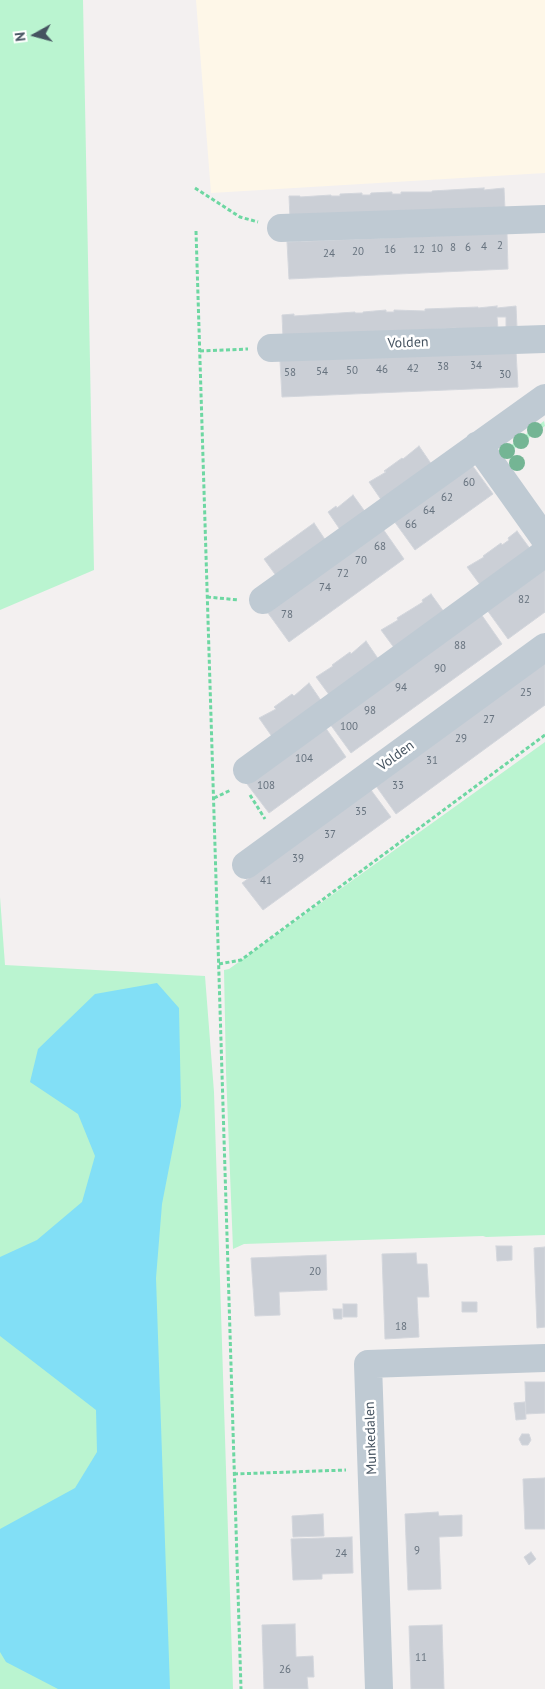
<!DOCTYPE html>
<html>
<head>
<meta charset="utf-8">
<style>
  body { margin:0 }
  #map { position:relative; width:545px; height:1689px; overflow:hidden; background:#f3f0f0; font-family:"PT Sans",sans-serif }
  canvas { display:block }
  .north { position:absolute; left:10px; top:10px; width:50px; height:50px; -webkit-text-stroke:4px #fff; paint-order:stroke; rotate:263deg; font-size:14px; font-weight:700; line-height:20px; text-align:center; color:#455360 }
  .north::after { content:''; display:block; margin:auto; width:18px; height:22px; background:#455360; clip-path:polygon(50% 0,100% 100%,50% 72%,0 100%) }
</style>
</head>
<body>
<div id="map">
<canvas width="545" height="1689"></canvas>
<div class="north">N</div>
</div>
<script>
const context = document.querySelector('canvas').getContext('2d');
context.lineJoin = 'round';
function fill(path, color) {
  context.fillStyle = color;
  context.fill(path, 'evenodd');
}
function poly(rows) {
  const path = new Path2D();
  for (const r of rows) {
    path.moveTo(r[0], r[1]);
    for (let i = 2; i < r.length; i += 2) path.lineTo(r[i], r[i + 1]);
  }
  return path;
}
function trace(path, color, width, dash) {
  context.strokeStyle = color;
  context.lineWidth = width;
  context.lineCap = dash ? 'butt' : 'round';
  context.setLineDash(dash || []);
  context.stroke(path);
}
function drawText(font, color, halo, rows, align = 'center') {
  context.font = font + ' "PT Sans",sans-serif';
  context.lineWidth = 5;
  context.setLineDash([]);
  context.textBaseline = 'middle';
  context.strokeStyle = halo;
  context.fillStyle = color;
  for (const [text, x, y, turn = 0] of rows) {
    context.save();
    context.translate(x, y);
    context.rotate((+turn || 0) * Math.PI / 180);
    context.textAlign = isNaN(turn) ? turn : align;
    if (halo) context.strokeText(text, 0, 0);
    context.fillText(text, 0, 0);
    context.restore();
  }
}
fill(poly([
  [196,0,545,0,545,173,211,193]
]), '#fef7e8');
fill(poly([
  [0,0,83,0,94,570,0,610],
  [544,421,545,426,507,454,504,450],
  [545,742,545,1235,486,1237,483,1236,244,1244,233,1249,226,1072,224,970,229,969],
  [0,897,5,965,205,976,214,1092,233,1689,0,1689]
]), '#baf4d0');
fill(poly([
  [157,983,179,1008,181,1106,162,1204,156,1278,170,1689,58,1689,6,1662,0,1652,0,1529,75,1488,97,1452,96,1410,0,1336,0,1257,37,1240,82,1202,95,1156,78,1114,30,1082,38,1049,95,994]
]), '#82dff6');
const building = poly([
  [484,188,484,190,504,188,505,210,290,219,289,196,300,196,300,197,331,195,331,196,340,196,340,194,362,193,362,195,370,195,371,193,392,192,392,194,401,194,401,192,432,192,432,191,484,188],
  [507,233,508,269,289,279,287,242,507,233],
  [497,306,497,308,516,306,517,328,506,329,506,317,497,317,498,329,456,330,456,328,283,338,282,315,294,314,294,316,355,312,355,313,363,313,363,312,386,310,386,312,394,312,394,310,425,311,425,309,478,307,478,308,497,306],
  [516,351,518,387,282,397,280,361,516,351],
  [419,446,432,465,382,501,369,482,386,472,384,471,402,458,403,459,419,446],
  [472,465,493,494,415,550,394,521,472,465],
  [353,495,366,513,341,531,328,512,336,506,337,508,353,495],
  [314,523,326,541,277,577,264,559,314,523],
  [383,529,404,559,289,642,268,613,383,529],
  [517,531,531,550,481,586,467,567,484,557,483,556,501,543,502,545,509,540,508,538,517,531],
  [545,568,545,612,508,639,487,610,545,568],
  [431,594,444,612,395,649,381,630,398,620,397,618,423,602,422,600,431,594],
  [481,614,502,644,351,753,330,724,481,614],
  [366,641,379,660,330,696,316,677,333,666,332,665,350,652,351,654,366,641],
  [545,663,545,705,396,814,376,786,545,663],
  [309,683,322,702,273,738,259,718,276,709,274,707,292,694,294,696,309,683],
  [325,727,346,757,269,813,247,784,325,727],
  [371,790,391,817,263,910,242,883,371,790],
  [496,1246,512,1246,512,1260,497,1261,496,1246],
  [545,1247,545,1327,537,1328,534,1248,545,1247],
  [416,1253,417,1264,427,1264,429,1297,417,1297,419,1337,385,1339,382,1254,416,1253],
  [326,1255,327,1290,279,1292,280,1315,255,1316,251,1258,326,1255],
  [462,1302,477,1302,477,1312,462,1312,462,1302],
  [343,1304,357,1304,357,1317,343,1317,343,1304],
  [333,1309,342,1309,342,1319,334,1319,333,1309],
  [525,1382,545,1382,545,1413,526,1414,525,1382],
  [525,1402,526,1419,516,1420,514,1403,525,1402],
  [522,1434,529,1434,531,1440,528,1445,522,1445,519,1439,522,1434],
  [545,1478,545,1529,525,1529,523,1479,545,1478],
  [438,1512,439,1516,462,1515,462,1536,439,1537,441,1589,408,1590,405,1514,438,1512],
  [323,1514,324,1536,293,1537,292,1516,323,1514],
  [352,1537,353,1573,322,1574,322,1579,293,1580,291,1539,352,1537],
  [531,1552,536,1559,529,1565,524,1557,531,1552],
  [295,1624,296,1657,313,1656,314,1677,307,1677,308,1689,264,1689,262,1625,295,1624],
  [442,1625,444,1689,411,1689,409,1626,442,1625]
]);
fill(building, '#cbcfd6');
trace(building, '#d3d6dc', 1);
trace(poly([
  [195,188,240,217,258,222],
  [196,231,241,1689],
  [200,351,248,349],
  [207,597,239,600],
  [250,795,265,819],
  [214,798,231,790],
  [219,964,241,960,545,735],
  [234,1474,346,1470]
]), '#6dd7a2', 3, [4, 2.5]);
trace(poly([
  [281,228,545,219],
  [271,348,545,339],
  [478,445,545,539],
  [263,600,545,398],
  [247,770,545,553],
  [246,865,545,647],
  [379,1689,368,1364,545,1358]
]), '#bfcad3', 28);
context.fillStyle = '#74b594';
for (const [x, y] of [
  [535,430],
  [521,441],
  [507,451],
  [517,463]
]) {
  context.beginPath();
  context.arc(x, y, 8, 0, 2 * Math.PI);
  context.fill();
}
drawText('11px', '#66727e', null, [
  ["2",500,246],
  ["4",484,247],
  ["8",453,248],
  ["6",468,248],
  ["10",437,249],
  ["16",390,250],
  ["12",419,250],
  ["20",358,252],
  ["24",329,254],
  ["34",476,366],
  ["38",443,367],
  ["42",413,369],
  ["46",382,370],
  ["50",352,371],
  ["54",322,372],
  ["58",290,373],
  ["30",505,375],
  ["60",469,483],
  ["62",447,498],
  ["64",429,511],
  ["66",411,525],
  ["68",380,547],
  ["70",361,561],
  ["72",343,574],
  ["74",325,588],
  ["82",524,600],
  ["78",287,615],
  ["88",460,646],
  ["90",440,669],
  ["94",401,688],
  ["25",526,693],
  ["98",370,711],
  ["27",489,720],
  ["100",349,727],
  ["29",461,739],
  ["104",304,759],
  ["31",432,761],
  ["108",266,786],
  ["33",398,786],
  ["35",361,812],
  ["37",330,835],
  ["39",298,859],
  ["41",266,881],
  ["20",315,1272],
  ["18",401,1327],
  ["9",417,1551],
  ["24",341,1554],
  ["11",421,1658],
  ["26",285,1670]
]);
drawText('14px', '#455360', '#fff', [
  ["Volden",408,343,-2],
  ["Volden",396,756,-36],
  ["Munkedalen",371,1438,-92]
]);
</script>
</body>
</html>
